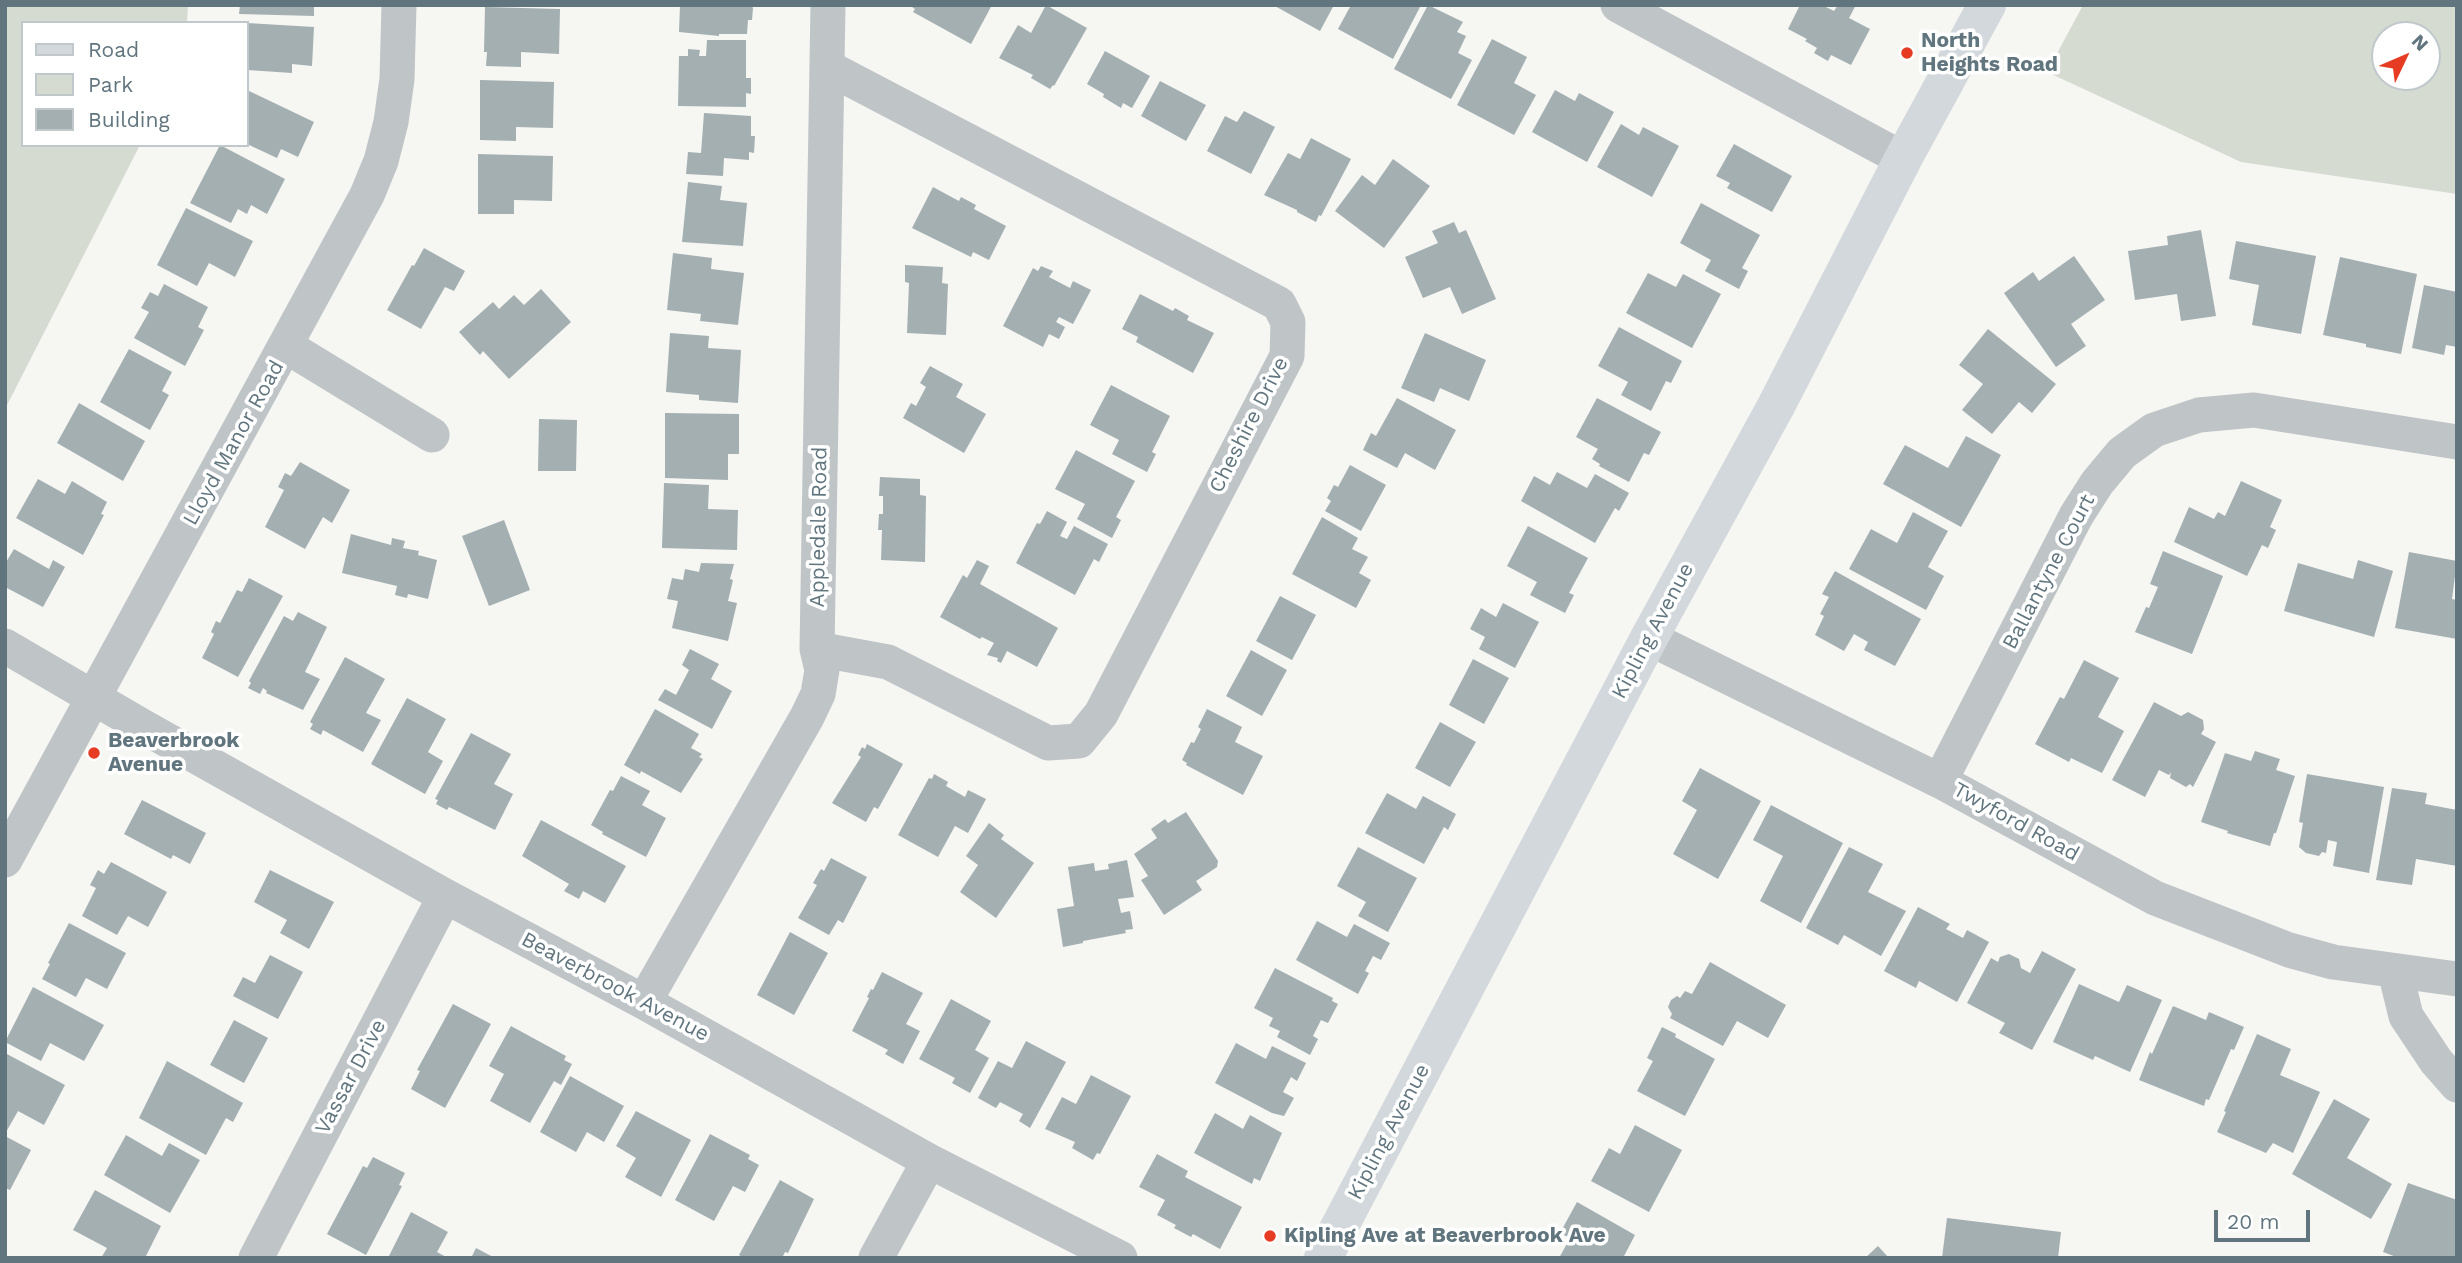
<!DOCTYPE html>
<html>
<head>
<meta charset="utf-8">
<style>
  body { margin:0 }
  #map { position:relative; width:2462px; height:1263px; overflow:hidden; background:#f6f6f3; font-family:"Work Sans",sans-serif }
  canvas { display:block }
  .frame { position:absolute; inset:0; border:7px solid #61757e; pointer-events:none }
  .legend { position:absolute; left:21px; top:21px; width:228px; height:126px; box-sizing:border-box; background:#fff; border:2px solid #c0c8cb; margin:0; padding:9px 12px; list-style:none; font-size:21px; color:#61757e }
  .legend li { display:flex; align-items:center; gap:14px; height:35px }
  .legend b { width:35px; border:2px solid #c0c8cb }
  .north { position:absolute; left:2371px; top:21px; width:70px; height:70px; box-sizing:border-box; background:#fff; border:2px solid #c0c8cb; border-radius:50%; rotate:46deg; font-size:19px; font-weight:700; line-height:28px; text-align:center; color:#61757e }
  .north::after { content:''; display:block; margin:auto; width:24px; height:32px; background:#e63c23; clip-path:polygon(50% 0,100% 100%,50% 72%,0 100%) }
  .scale { position:absolute; left:2214px; top:1210px; width:96px; height:32px; box-sizing:border-box; border:4px solid #61757e; border-top:0; padding-left:9px; font-size:21px; line-height:24px; white-space:nowrap; color:#61757e; -webkit-text-stroke:5px #fff; paint-order:stroke }
</style>
</head>
<body>
<div id="map">
<canvas width="2462" height="1263"></canvas>
<div class="frame"></div>
<ul class="legend">
<li><b style="height:9px;background:#d2d8db"></b>Road</li>
<li><b style="height:19px;background:#d6dbd2"></b>Park</li>
<li><b style="height:19px;background:#a4afb2"></b>Building</li>
</ul>
<div class="north">N</div>
<div class="scale">20 m</div>
</div>
<script>
const context = document.querySelector('canvas').getContext('2d');
context.lineJoin = 'round';
function fill(path, color) {
  context.fillStyle = color;
  context.fill(path, 'evenodd');
}
function poly(rows) {
  const path = new Path2D();
  for (const r of rows) {
    path.moveTo(r[0], r[1]);
    for (let i = 2; i < r.length; i += 2) path.lineTo(r[i], r[i + 1]);
  }
  return path;
}
function trace(path, color, width, dash) {
  context.strokeStyle = color;
  context.lineWidth = width;
  context.lineCap = dash ? 'butt' : 'round';
  context.setLineDash(dash || []);
  context.stroke(path);
}
function drawText(font, color, halo, rows, align = 'center') {
  context.font = font + ' "Work Sans",sans-serif';
  context.lineWidth = 7;
  context.setLineDash([]);
  context.textBaseline = 'middle';
  context.strokeStyle = halo;
  context.fillStyle = color;
  for (const [text, x, y, turn = 0] of rows) {
    context.save();
    context.translate(x, y);
    context.rotate((+turn || 0) * Math.PI / 180);
    context.textAlign = isNaN(turn) ? turn : align;
    if (halo) context.strokeText(text, 0, 0);
    context.fillText(text, 0, 0);
    context.restore();
  }
}
fill(poly([
  [5,5,188,5,187,23,23,23,23,145,140,145,5,409],
  [2083,5,2457,5,2457,194,2241,162,2047,72],
  [2385,35,2427,35,2427,77,2385,77]
]), '#d6dbd2');
fill(poly([
  [240,5,314,5,314,16,239,14],
  [680,5,751,5,753,8,752,20,748,20,747,34,719,34,719,36,679,32],
  [909,5,992,5,971,44,913,12,915,9],
  [1046,5,1087,28,1054,86,1053,85,1050,89,1031,78,1033,75,999,58,1018,25,1031,33],
  [1273,5,1334,5,1320,31],
  [1351,5,1416,5,1420,7,1393,59,1338,29],
  [1428,5,1463,22,1457,32,1466,36,1458,53,1472,60,1451,99,1394,69],
  [1800,5,1822,5,1834,11,1838,5,1856,5,1849,18,1870,29,1851,65,1831,55,1828,61,1814,53,1817,48,1805,41,1807,39,1788,29],
  [485,7,560,9,559,54,521,52,521,67,486,66,487,52,484,52],
  [247,23,314,27,312,66,292,64,292,73,247,70],
  [1492,39,1527,57,1514,83,1536,95,1514,135,1457,105],
  [707,40,746,40,746,78,751,78,751,94,746,93,746,107,678,106,679,56,688,56,688,49,700,50,699,56,706,56],
  [1105,51,1150,76,1132,108,1123,103,1121,108,1103,97,1104,94,1087,84],
  [480,80,554,82,553,128,516,127,516,141,480,140],
  [1160,81,1206,105,1186,141,1141,116],
  [247,90,314,122,298,157,281,149,277,158,247,144],
  [1555,90,1575,101,1579,93,1614,112,1587,162,1532,132],
  [1244,111,1275,127,1251,174,1207,151,1225,116,1237,122],
  [704,113,751,116,751,136,755,136,754,153,749,152,749,160,724,158,723,176,686,174,688,152,701,153],
  [1621,124,1639,135,1643,127,1679,146,1652,197,1597,167],
  [1311,138,1351,159,1321,216,1319,215,1316,222,1297,212,1297,210,1264,195,1288,153,1300,159],
  [1734,144,1792,176,1772,212,1727,188,1730,183,1716,176],
  [220,145,285,179,267,214,251,205,247,214,238,209,231,223,190,203],
  [478,154,553,156,552,201,514,200,514,214,478,214],
  [1393,159,1430,186,1384,248,1335,211,1362,175,1375,185],
  [688,182,722,186,720,200,747,203,743,246,682,242],
  [933,187,959,201,961,197,976,205,974,209,1006,226,989,260,973,252,971,257,912,228],
  [1701,203,1760,235,1742,268,1748,271,1739,289,1705,271,1711,260,1680,243],
  [186,208,253,241,235,277,209,263,197,286,157,265],
  [1454,222,1459,233,1466,230,1496,299,1462,314,1450,287,1423,298,1405,257,1438,243,1432,231],
  [2201,230,2216,316,2181,321,2177,294,2135,300,2128,251,2168,245,2167,236],
  [2236,241,2316,256,2301,334,2252,325,2259,285,2229,279],
  [424,248,465,271,454,291,445,287,421,329,387,310,412,265,414,266],
  [673,253,712,258,711,269,744,273,738,325,700,321,701,314,667,310],
  [2074,256,2105,300,2071,324,2086,346,2056,367,2004,293,2033,272,2039,281],
  [2340,257,2417,274,2401,354,2366,347,2366,344,2323,335],
  [905,265,943,267,942,283,948,284,946,335,907,333,909,283,905,282],
  [1041,266,1053,271,1049,277,1070,288,1073,281,1091,290,1073,324,1059,317,1056,322,1065,327,1059,339,1049,334,1043,347,1003,326,1033,268,1038,271],
  [1648,273,1676,287,1683,274,1721,294,1692,348,1626,313],
  [164,284,208,307,198,327,204,330,185,366,134,338,149,312,141,308,150,292,158,296],
  [2424,285,2457,292,2457,347,2446,345,2444,355,2412,348],
  [541,289,571,322,509,379,483,351,480,355,459,332,493,302,499,309,514,295,524,305],
  [1140,294,1173,311,1175,308,1189,316,1187,320,1214,333,1193,373,1136,342,1138,337,1122,329],
  [1619,327,1682,361,1671,383,1666,381,1651,411,1621,395,1628,382,1598,366],
  [1988,329,2056,384,2032,413,2019,402,1992,434,1962,410,1983,384,1959,365],
  [670,333,709,336,708,348,741,350,738,403,699,400,699,395,666,392],
  [1425,333,1486,360,1469,401,1440,388,1434,402,1401,388],
  [129,349,172,372,162,391,169,395,150,430,100,402],
  [930,366,963,384,956,397,986,414,964,453,903,418,911,403,916,406,926,387,920,383],
  [1111,385,1170,416,1152,452,1156,454,1147,472,1112,454,1119,440,1090,425],
  [1397,398,1456,430,1435,470,1405,453,1397,468,1363,450,1371,433,1376,436],
  [1597,398,1661,432,1649,455,1644,453,1629,482,1599,466,1600,464,1592,459,1598,449,1576,437],
  [79,403,145,441,123,481,57,443],
  [665,413,739,414,739,454,728,454,728,480,665,478],
  [539,419,577,420,576,471,538,471],
  [1966,436,2001,455,1961,527,1883,484,1905,445,1948,468],
  [1076,450,1135,481,1116,517,1121,520,1112,538,1077,519,1085,504,1055,489],
  [300,462,350,490,332,523,323,517,305,549,265,527,284,490,278,487,285,473,291,476],
  [1350,465,1386,485,1361,531,1325,511,1331,501,1327,498,1334,485,1338,487],
  [1557,472,1587,488,1595,474,1629,493,1619,511,1615,508,1595,543,1521,501,1534,476,1550,485],
  [880,477,920,479,920,495,926,496,925,562,881,560,882,530,878,530,879,514,883,514,883,496,879,496],
  [38,479,65,494,72,481,107,502,101,514,104,515,83,555,16,518],
  [2241,481,2282,500,2270,527,2276,530,2268,548,2262,545,2247,576,2174,542,2189,507,2214,519,2218,512,2225,516],
  [664,483,709,485,708,509,738,510,737,550,662,548],
  [1047,511,1067,522,1060,536,1067,539,1074,526,1108,544,1099,562,1094,559,1075,595,1016,563,1037,523,1040,524],
  [1913,512,1948,531,1928,567,1944,576,1926,610,1849,569,1871,529,1897,543],
  [1322,517,1358,538,1352,549,1368,557,1359,573,1371,580,1356,608,1292,574],
  [504,520,530,590,489,606,462,536],
  [1528,526,1588,558,1569,593,1574,595,1565,613,1530,595,1537,582,1507,566],
  [351,534,391,545,392,538,405,541,403,548,419,551,418,555,437,560,428,599,408,594,407,598,395,595,397,586,342,573],
  [14,549,49,569,53,560,65,567,43,607,5,587,5,564],
  [2163,551,2223,576,2192,654,2135,632,2146,607,2149,608,2158,587,2150,584],
  [2409,552,2457,561,2452,599,2457,600,2457,639,2395,628],
  [977,560,989,566,980,584,1058,628,1037,667,1007,651,1001,663,997,661,998,658,987,655,994,643,982,637,980,639,940,617,963,575,967,578],
  [2358,560,2393,571,2374,637,2284,611,2298,563,2353,579],
  [701,563,734,564,730,579,733,580,728,601,737,603,728,641,672,628,678,601,667,599,672,578,683,580,685,569,699,572],
  [1835,571,1921,619,1895,666,1864,650,1868,642,1854,634,1844,651,1815,635,1824,616,1820,614,1829,597,1822,594],
  [249,578,283,596,238,677,202,658,214,634,211,632,216,621,220,623,237,590,242,592],
  [1280,596,1316,615,1292,660,1256,641],
  [1503,603,1539,622,1515,668,1479,649,1485,637,1470,629,1481,608,1496,617],
  [298,612,327,627,305,672,320,679,303,710,266,693,267,691,263,688,260,694,248,688,251,683,249,681,284,616,293,621],
  [690,649,719,664,711,679,732,691,712,729,658,700,665,689,676,695,689,670,682,665],
  [1251,650,1287,670,1262,716,1226,696],
  [345,657,385,679,366,713,381,720,363,752,323,730,321,735,310,729,313,724,310,722],
  [1473,659,1509,678,1484,724,1449,705],
  [2084,660,2119,678,2098,717,2124,731,2102,773,2071,758,2069,762,2035,744,2060,697,2064,699],
  [407,698,446,719,428,752,443,761,425,794,371,764],
  [2154,702,2181,716,2188,712,2203,720,2204,729,2201,734,2216,742,2193,787,2190,784,2186,787,2170,778,2171,772,2169,775,2159,770,2145,797,2112,780],
  [655,709,699,734,691,748,702,754,699,757,703,759,681,793,641,771,640,774,624,765],
  [1207,709,1242,727,1235,742,1263,756,1243,795,1186,765,1187,763,1182,760,1191,742,1194,743,1201,729,1198,727],
  [1440,722,1476,742,1450,787,1415,768],
  [471,733,511,754,494,784,513,794,495,830,449,807,447,810,436,804,438,800,435,799],
  [867,744,903,764,878,809,874,807,866,822,832,803,861,757,858,755,862,747,865,749],
  [2255,751,2280,759,2276,770,2295,776,2276,833,2274,833,2270,846,2227,833,2228,831,2201,822,2225,753,2251,761],
  [1700,768,1761,801,1718,879,1673,854,1697,810,1682,801],
  [934,774,948,782,946,786,965,797,968,790,986,799,968,833,955,826,938,857,898,835,929,778,932,779],
  [2307,774,2384,787,2369,873,2333,866,2337,842,2328,840,2326,853,2322,852,2319,856,2306,853,2299,847,2303,823,2299,822],
  [621,776,650,791,642,805,666,818,646,857,602,834,603,832,591,825,610,790,613,791],
  [2392,788,2427,793,2425,804,2457,810,2457,866,2416,859,2412,885,2376,880],
  [1387,793,1416,809,1423,796,1456,814,1448,830,1444,827,1424,864,1365,833],
  [142,800,206,833,190,864,173,855,171,859,124,834],
  [1771,805,1843,843,1801,923,1760,901,1783,856,1753,840],
  [1186,812,1218,861,1217,867,1196,881,1202,890,1164,915,1141,880,1148,876,1134,854,1157,838,1151,829,1165,819,1168,823],
  [541,820,626,866,605,903,583,891,579,899,564,891,569,884,522,856],
  [989,823,1004,835,1001,839,1034,863,996,918,960,892,978,865,966,856],
  [1358,847,1417,878,1388,932,1358,916,1366,902,1337,886],
  [1849,847,1883,864,1868,892,1906,911,1881,956,1844,935,1838,945,1806,928],
  [831,858,867,877,843,923,838,920,829,935,798,918,817,885,813,883,821,869,824,871],
  [1127,860,1134,897,1118,899,1121,913,1130,911,1133,929,1125,930,1126,933,1083,941,1083,943,1063,947,1057,909,1074,906,1068,867,1094,863,1095,871,1109,869,1108,864],
  [111,862,167,892,148,927,128,916,117,935,82,916,96,888,90,885,98,870,104,874],
  [270,870,334,902,309,949,280,933,287,920,254,902],
  [1918,907,1950,924,1946,929,1963,938,1967,930,1989,942,1957,1002,1919,981,1916,988,1884,971],
  [1317,921,1347,937,1354,924,1390,943,1381,960,1373,956,1365,971,1369,973,1358,994,1296,960],
  [69,923,126,953,107,989,86,978,76,997,42,979,50,964,48,963],
  [790,932,828,953,794,1015,757,995],
  [2042,951,2076,969,2032,1050,1999,1033,2005,1023,1967,1003,1991,958,1998,962,2000,957,2009,954,2019,959,2021,968,2030,973],
  [270,955,303,972,278,1019,233,996,243,977,255,983],
  [1710,962,1786,1005,1768,1038,1737,1021,1723,1046,1670,1018,1672,1014,1668,1007,1671,1000,1677,996,1680,998,1685,991,1692,994],
  [1275,968,1333,998,1332,1001,1338,1004,1328,1023,1321,1020,1313,1036,1318,1039,1310,1055,1277,1037,1280,1031,1269,1026,1273,1018,1254,1008],
  [882,972,923,993,906,1024,920,1031,903,1064,885,1054,888,1050,852,1031,869,998,867,997,871,989,873,990],
  [2079,984,2119,1002,2127,985,2162,1000,2130,1072,2095,1056,2093,1060,2053,1042],
  [33,987,104,1025,84,1061,50,1043,41,1061,5,1042],
  [951,999,991,1021,975,1050,989,1058,970,1093,952,1083,955,1078,919,1059],
  [453,1004,491,1024,445,1108,411,1089,420,1071,417,1070],
  [2173,1006,2206,1020,2209,1012,2244,1027,2234,1050,2231,1049,2209,1100,2206,1099,2204,1106,2139,1080,2150,1052,2152,1054],
  [234,1020,268,1038,244,1083,210,1065],
  [511,1026,566,1056,564,1060,572,1064,561,1085,554,1081,530,1123,490,1101,504,1074,489,1066],
  [1662,1027,1676,1034,1675,1037,1715,1059,1685,1116,1637,1091,1653,1061,1647,1058],
  [2257,1034,2291,1049,2280,1075,2320,1092,2293,1153,2273,1143,2266,1153,2217,1132,2226,1112,2224,1111],
  [1026,1041,1066,1062,1030,1128,1019,1121,1023,1114,1000,1102,996,1108,978,1098,998,1061,1012,1068],
  [1236,1043,1266,1059,1272,1046,1306,1063,1297,1081,1291,1077,1283,1092,1294,1098,1284,1116,1272,1113,1215,1083],
  [5,1053,65,1085,44,1125,18,1111,5,1134],
  [167,1061,243,1103,233,1122,226,1118,206,1155,139,1118],
  [1091,1075,1131,1096,1100,1154,1097,1153,1093,1160,1072,1148,1075,1142,1045,1129,1062,1097,1076,1104],
  [570,1076,624,1106,604,1142,587,1132,576,1152,540,1132],
  [2334,1099,2370,1119,2347,1158,2392,1184,2371,1219,2292,1174],
  [636,1111,691,1140,661,1197,625,1177,636,1158,616,1146],
  [1215,1113,1243,1129,1250,1115,1282,1133,1260,1181,1254,1178,1252,1184,1194,1153],
  [1635,1125,1682,1150,1649,1212,1591,1181,1609,1148,1620,1154],
  [710,1134,750,1155,748,1159,759,1165,745,1192,733,1186,714,1221,675,1200],
  [126,1135,162,1156,169,1143,200,1160,170,1213,104,1175],
  [5,1136,31,1150,10,1190,5,1188],
  [1157,1154,1188,1171,1185,1177,1242,1207,1220,1249,1193,1234,1191,1237,1174,1228,1176,1225,1157,1215,1165,1200,1139,1187],
  [373,1157,405,1173,399,1185,402,1186,366,1255,327,1234,363,1166,367,1168],
  [780,1180,814,1199,788,1253,785,1252,782,1258,744,1258,739,1255],
  [2408,1183,2457,1200,2457,1258,2399,1258,2383,1252],
  [95,1190,161,1226,145,1258,101,1258,107,1248,73,1230],
  [1577,1202,1635,1235,1623,1258,1559,1258,1570,1238,1560,1233],
  [411,1212,448,1232,437,1252,448,1258,388,1258],
  [1947,1218,2061,1232,2058,1258,1942,1258],
  [1878,1246,1889,1258,1865,1258],
  [476,1248,495,1258,471,1258]
]), '#a4afb2');
trace(poly([
  [1618,5,1903,159],
  [286,346,432,435],
  [1649,638,1940,781,2155,898,2289,950,2333,962,2457,979],
  [5,646,142,726,445,896,644,1002,929,1161,1120,1258],
  [817,649,888,662,1048,743,1079,741,1101,714,1287,356,1288,322,1279,304,827,67],
  [1940,781,2076,516,2097,483,2122,453,2154,430,2199,415,2254,410,2457,442],
  [5,860,367,195,381,161,391,122,397,79,399,5],
  [2395,971,2406,1016,2436,1061,2457,1085],
  [644,1002,807,717,818,694,822,670,817,649,828,5],
  [256,1258,445,896],
  [876,1258,929,1161]
]), '#bfc4c7', 35);
trace(poly([
  [1323,1258,1649,638,1776,406,1903,159,1987,5]
]), '#d2d8db', 38);
for (const [x, y, r, color] of [
  [1907,53,7,"#e63c23"],
  [94,753,7,"#e63c23"],
  [1270,1236,7,"#e63c23"]
]) {
  const dot = new Path2D();
  dot.arc(x, y, r, 0, 2 * Math.PI);
  context.fillStyle = color;
  context.fill(dot);
  trace(dot, '#fff', 2.5);
}
drawText('bold 21px', '#61757e', '#fff', [
  ["North",1921,41],
  ["Heights Road",1921,65],
  ["Beaverbrook",108,741],
  ["Avenue",108,765],
  ["Kipling Ave at Beaverbrook Ave",1284,1236]
], 'left');
drawText('21px', '#61757e', '#fff', [
  ["Cheshire Drive",1249,425,-63],
  ["Lloyd Manor Road",234,443,-61],
  ["Appledale Road",819,527,-89],
  ["Ballantyne Court",2049,572,-62],
  ["Kipling Avenue",1653,631,-62],
  ["Twyford Road",2016,822,29],
  ["Beaverbrook Avenue",615,987,28],
  ["Vassar Drive",351,1077,-62],
  ["Kipling Avenue",1389,1132,-62]
]);
</script>
</body>
</html>
